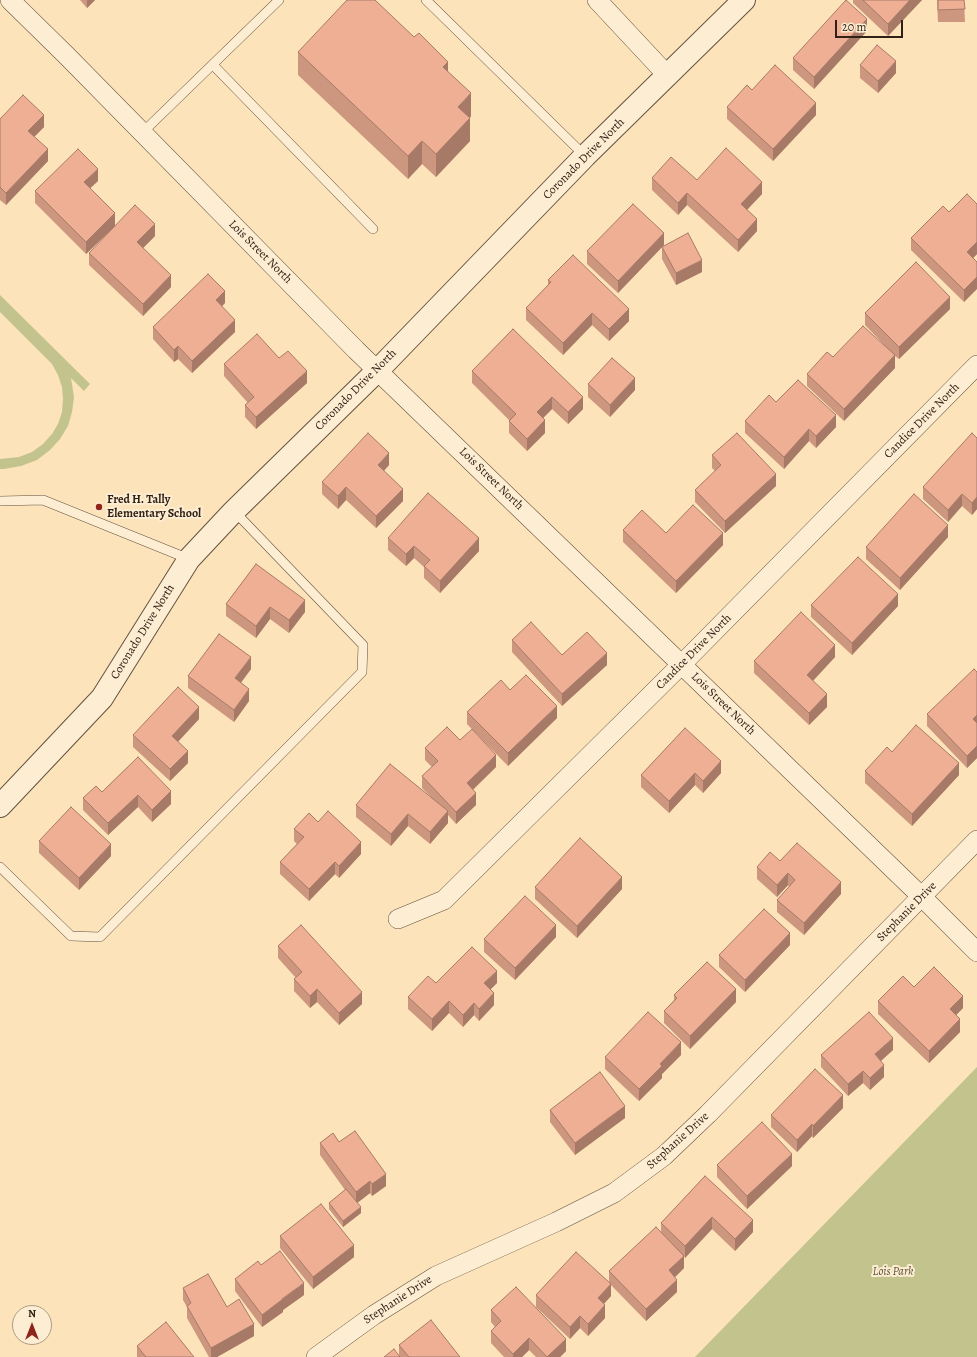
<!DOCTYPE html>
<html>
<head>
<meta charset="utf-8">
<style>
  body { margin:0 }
  #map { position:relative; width:977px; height:1357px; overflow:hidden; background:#fce3b9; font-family:Alegreya,serif }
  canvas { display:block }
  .north { position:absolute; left:12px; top:1305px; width:40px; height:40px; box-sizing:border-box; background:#fdedd2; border:1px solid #ab9b87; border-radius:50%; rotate:0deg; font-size:11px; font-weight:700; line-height:16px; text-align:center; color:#302117 }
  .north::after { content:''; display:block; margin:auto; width:14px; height:18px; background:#8f2418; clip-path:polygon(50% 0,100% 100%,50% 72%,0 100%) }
  .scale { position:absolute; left:835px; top:20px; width:68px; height:18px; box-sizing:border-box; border:2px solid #302117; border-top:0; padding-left:5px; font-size:12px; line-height:14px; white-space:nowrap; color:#302117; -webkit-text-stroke:3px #fdedd2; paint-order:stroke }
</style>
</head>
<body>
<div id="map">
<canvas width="977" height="1357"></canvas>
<div class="north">N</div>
<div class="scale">20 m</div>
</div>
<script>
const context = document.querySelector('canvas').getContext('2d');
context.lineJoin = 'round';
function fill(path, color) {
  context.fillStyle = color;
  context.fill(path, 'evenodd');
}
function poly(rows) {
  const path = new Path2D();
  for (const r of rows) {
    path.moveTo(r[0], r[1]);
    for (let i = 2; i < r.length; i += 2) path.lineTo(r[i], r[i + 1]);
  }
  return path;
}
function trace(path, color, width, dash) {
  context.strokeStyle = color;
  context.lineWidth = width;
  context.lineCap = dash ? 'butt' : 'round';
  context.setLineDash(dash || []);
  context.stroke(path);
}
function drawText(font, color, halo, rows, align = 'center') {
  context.font = font + ' Alegreya,serif';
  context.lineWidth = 4;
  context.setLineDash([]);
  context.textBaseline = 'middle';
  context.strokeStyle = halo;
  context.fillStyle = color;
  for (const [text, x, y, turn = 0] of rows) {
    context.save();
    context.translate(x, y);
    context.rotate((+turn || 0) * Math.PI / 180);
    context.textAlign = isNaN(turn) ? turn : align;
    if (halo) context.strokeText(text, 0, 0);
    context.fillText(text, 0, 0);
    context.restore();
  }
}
fill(poly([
  [0,295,90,384,84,391,71,378,74,397,72,412,68,426,60,439,50,450,37,460,21,466,4,469,0,469,0,459,19,457,32,452,43,444,52,434,58,424,62,412,63,399,62,387,58,375,52,364,0,312],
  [977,1067,977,1357,695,1357]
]), '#c2c38d');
const service = poly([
  [426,0,585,156],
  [213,65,373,229],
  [142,133,279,0],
  [0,501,43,500,189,559],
  [0,867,71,936,100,937,362,672,363,645,234,511]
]);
const minor = poly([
  [10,0,67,56,356,350,922,897,977,952],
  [597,0,668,76],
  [398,919,444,900,682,664,977,365],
  [316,1357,374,1315,436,1276,556,1222,614,1193,664,1156,708,1114,977,840]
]);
const tertiary = poly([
  [0,806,102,698,189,559,234,511,378,370,585,156,744,0]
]);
trace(service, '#635240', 10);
trace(minor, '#635240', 20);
trace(tertiary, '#635240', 24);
trace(service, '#fdedd2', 9);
trace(minor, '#fdedd2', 19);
trace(tertiary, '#fdedd2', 22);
fill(poly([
  [80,0,95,0,87,8],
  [853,0,922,0,888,36,853,3],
  [937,0,964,0,965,22,938,22],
  [867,31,814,89,793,70,793,58],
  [298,52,448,71,471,116,470,118,470,141,436,177,422,164,408,179,298,75],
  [860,65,896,73,878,93,860,78],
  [752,90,816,115,773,161,727,119,727,107],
  [0,119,44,127,34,137,48,161,6,205,0,200],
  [652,178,697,180,762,194,747,210,757,231,738,252,687,205,678,215,652,190],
  [98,181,90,188,115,226,86,254,35,203,35,191],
  [977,204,977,254,973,258,964,302,911,250,911,238,949,212],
  [155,236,143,248,171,287,143,316,89,265,89,253],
  [664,245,618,293,587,264,587,251],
  [662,247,702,272,676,285,662,259],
  [548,280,629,321,609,341,592,325,563,355,526,320,526,308,548,285],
  [225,303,222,306,235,332,192,373,178,359,174,362,153,339,153,327],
  [950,309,899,359,895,356,895,368,844,421,807,386,807,374,833,357,892,353,865,325,865,313],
  [513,329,583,409,568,424,552,409,543,418,545,433,527,451,509,433,509,421,510,421,472,383,472,371],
  [279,358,307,383,256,429,245,417,245,405,248,403,224,376,224,364],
  [588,384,635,390,610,417,588,397],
  [745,421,836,427,816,448,809,441,784,469,745,433],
  [977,438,977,509,972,515,962,506,948,522,923,499,923,487],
  [712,455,776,486,725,533,695,502,695,490,715,471,712,468],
  [389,465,384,471,403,501,376,528,346,500,338,509,322,494,322,482],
  [623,530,666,533,723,545,676,593,623,542],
  [948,537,900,590,866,559,866,547],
  [388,538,479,551,440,593,424,578,424,567,414,558,406,566,388,550],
  [256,564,305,612,289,633,270,619,256,638,226,616,226,604],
  [811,605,898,606,852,655,811,617],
  [512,640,562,655,607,665,562,706,512,652],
  [835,657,813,681,827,707,809,725,754,673,754,661],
  [251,669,241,683,249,701,234,722,188,688,188,676],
  [977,672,977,758,967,768,927,726,927,714],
  [510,690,557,718,508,766,467,724,467,712],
  [199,719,178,742,188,763,170,781,133,747,133,735],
  [685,728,721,773,703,793,695,785,669,813,641,787,641,775],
  [460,740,496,767,473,790,476,805,456,824,448,815,448,823,430,844,408,826,391,846,356,817,356,805,431,797,422,788,422,776,432,767,425,760,425,748],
  [892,752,959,775,912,826,865,783,865,771],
  [138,757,171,804,152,822,138,807,108,835,83,810,83,798,102,792],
  [318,822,361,854,339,878,335,874,309,901,280,874,280,862,297,844,294,841,294,829],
  [39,841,111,856,79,890,39,853],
  [780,861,841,894,804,935,777,912,777,900,789,887,788,885,777,897,757,879,757,867],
  [535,887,622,889,577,938,535,899],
  [556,937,515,980,484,952,484,939],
  [790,945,745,992,719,967,719,955],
  [278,946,362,1004,339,1025,317,1002,310,1008,294,991,294,979,296,978,278,958],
  [436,983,497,983,490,989,494,1005,479,1021,474,1015,463,1027,449,1013,432,1031,408,1009,408,997],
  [914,987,963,1008,956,1015,960,1032,929,1063,878,1014,878,1001],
  [674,995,736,1002,690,1049,664,1023,664,1011,674,1000],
  [893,1050,881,1061,884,1077,870,1090,863,1083,848,1096,821,1067,821,1055],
  [681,1055,662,1074,662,1078,639,1101,605,1069,605,1057],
  [843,1108,813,1138,812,1136,797,1152,771,1127,771,1115],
  [550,1110,625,1118,575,1155,550,1122],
  [320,1143,386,1186,372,1196,370,1193,357,1203,361,1213,343,1227,329,1209,329,1203,345,1190,320,1155],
  [717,1165,792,1166,747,1209,717,1177],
  [705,1176,753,1232,735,1251,712,1229,685,1258,684,1256,684,1268,675,1277,677,1292,646,1321,611,1285,611,1296,604,1304,605,1318,588,1336,580,1328,570,1339,536,1307,536,1295,609,1283,609,1271,661,1232,661,1223],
  [280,1236,354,1257,313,1289,280,1248],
  [261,1265,304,1295,283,1310,283,1312,262,1327,235,1291,235,1279],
  [183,1288,227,1307,254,1336,217,1357,209,1357,187,1318,187,1307,183,1300],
  [491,1310,566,1351,560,1357,536,1357,529,1350,522,1357,504,1357,491,1343,491,1331,495,1327,491,1322],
  [399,1345,460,1357,384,1357,399,1356],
  [137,1346,194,1357,137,1357]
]), '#cd967f');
fill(poly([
  [87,0,95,0,87,8],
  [910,0,922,0,888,36,888,24],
  [867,19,867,31,814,89,814,77],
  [896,61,896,73,878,93,878,81],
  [448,62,448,85,443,67],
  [471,93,471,116,458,130,458,107],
  [816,103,816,115,773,161,773,149],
  [44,115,44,127,28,143,28,131],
  [470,118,470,141,436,177,436,154],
  [422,141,422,164,408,179,408,156],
  [48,149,48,161,6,205,6,193],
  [98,169,98,181,84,194,84,182],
  [762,182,762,194,741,216,741,204],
  [687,193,687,205,678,215,678,203],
  [115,213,115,226,86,254,86,242],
  [757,219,757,231,738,252,738,240],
  [155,224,155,236,137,254,137,242],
  [664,233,664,245,618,293,618,281],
  [977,242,977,254,967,264,967,252],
  [702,260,702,272,676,285,676,273],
  [171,275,171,287,143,316,143,304],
  [977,277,977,289,964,302,964,290],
  [225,291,225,303,216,312,216,300],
  [950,297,950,309,899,359,899,347],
  [629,309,629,321,609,341,609,329],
  [592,313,592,325,563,355,563,343],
  [235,320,235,332,192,373,192,361],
  [178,346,178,359,174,362,174,350],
  [895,355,895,368,844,421,844,409],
  [307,371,307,383,256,429,256,417],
  [635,378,635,390,610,417,610,405],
  [552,397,552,409,537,424,537,412],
  [583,397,583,409,568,424,568,412],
  [836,415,836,427,816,448,816,436],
  [545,420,545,433,527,451,527,439],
  [809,429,809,441,784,469,784,457],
  [389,453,389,465,378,477,378,465],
  [776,474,776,486,725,533,725,521],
  [346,487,346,500,338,509,338,496],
  [403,489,403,501,376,528,376,516],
  [962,494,962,506,948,522,948,510],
  [977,497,977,509,972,515,972,503],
  [948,525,948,537,900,590,900,578],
  [723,533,723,545,676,593,676,581],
  [479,538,479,551,440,593,440,581],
  [414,546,414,558,406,566,406,554],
  [898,594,898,606,852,655,852,643],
  [305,600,305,612,289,633,289,620],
  [270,607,270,619,256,638,256,626],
  [835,645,835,657,807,687,807,675],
  [607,653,607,665,562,706,562,694],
  [251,657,251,669,235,690,235,678],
  [249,689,249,701,234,722,234,710],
  [827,694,827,707,809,725,809,713],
  [557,706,557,718,508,766,508,753],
  [199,707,199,719,172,748,172,736],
  [977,715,977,727,973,719],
  [977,746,977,758,967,768,967,756],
  [188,751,188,763,170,781,170,769],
  [496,755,496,767,467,795,467,783],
  [721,761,721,773,703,793,703,781],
  [959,763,959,775,912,826,912,814],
  [695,773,695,785,669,813,669,801],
  [171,791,171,804,152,822,152,810],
  [476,793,476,805,456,824,456,812],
  [138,795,138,807,108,835,108,823],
  [448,811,448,823,430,844,430,832],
  [408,814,408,826,391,846,391,834],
  [361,842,361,854,339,878,339,866],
  [111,844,111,856,79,890,79,878],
  [335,862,335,874,309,901,309,889],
  [788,873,788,885,777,897,777,885],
  [622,877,622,889,577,938,577,926],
  [841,882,841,894,804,935,804,923],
  [556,925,556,937,515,980,515,968],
  [790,933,790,945,745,992,745,980],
  [497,971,497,983,484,996,484,983],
  [317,989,317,1002,310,1008,310,996],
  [736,989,736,1002,690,1049,690,1036],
  [362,992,362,1004,339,1025,339,1013],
  [494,993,494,1005,479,1021,479,1009],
  [963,996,963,1008,950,1021,950,1009],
  [449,1001,449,1013,432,1031,432,1019],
  [474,1003,474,1015,463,1027,463,1015],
  [960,1019,960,1032,929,1063,929,1051],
  [893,1038,893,1050,875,1066,875,1054],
  [681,1042,681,1055,662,1074,662,1078,639,1101,639,1089,660,1064],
  [884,1065,884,1077,870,1090,870,1078],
  [863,1071,863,1083,848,1096,848,1084],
  [843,1095,843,1108,813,1138,813,1126],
  [625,1106,625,1118,575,1155,575,1143],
  [812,1124,812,1136,797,1152,797,1140],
  [792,1154,792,1166,747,1209,747,1196],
  [386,1174,386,1186,372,1196,372,1184],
  [370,1181,370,1193,356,1204,356,1192],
  [361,1207,361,1213,343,1227,343,1221],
  [712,1217,712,1229,685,1258,685,1246],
  [753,1220,753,1232,735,1251,735,1239],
  [354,1245,354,1257,313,1289,313,1277],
  [684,1256,684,1268,669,1283,669,1270],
  [677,1280,677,1292,646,1321,646,1309],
  [304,1283,304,1295,283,1310,283,1312,262,1327,262,1315],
  [611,1284,611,1296,598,1310,598,1298],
  [605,1305,605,1318,588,1336,588,1324],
  [580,1316,580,1328,570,1339,570,1327],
  [254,1324,254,1336,217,1357,211,1357,211,1348],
  [529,1338,529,1350,522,1357,513,1357,513,1354],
  [566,1339,566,1351,560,1357,547,1357]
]), '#a77a68');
const building = poly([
  [347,0,375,0,414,37,419,33,448,62,443,67,471,93,458,107,470,118,436,154,422,141,408,156,298,52,347,0],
  [846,0,867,19,814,77,793,58,846,0],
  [863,0,910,0,888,24,863,0],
  [938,0,964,0,965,9,938,10,938,0],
  [877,45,896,61,878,81,860,65,877,45],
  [775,65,816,103,773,149,727,107,747,85,752,90,775,65],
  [23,95,44,115,28,131,48,149,6,193,0,187,0,119,23,95],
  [726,148,762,182,741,204,757,219,738,240,687,193,678,203,652,178,671,157,697,180,726,148],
  [78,149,98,169,84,182,115,213,86,242,35,191,78,149],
  [967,194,977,204,977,242,967,252,977,262,977,277,964,290,911,238,943,206,949,212,967,194],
  [633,204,664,233,618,281,587,251,633,204],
  [135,205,155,224,137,242,171,275,143,304,89,253,135,205],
  [688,233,702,260,676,273,662,247,688,233],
  [573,255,629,309,609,329,592,313,563,343,526,308,551,282,548,280,573,255],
  [916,262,950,297,899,347,865,313,916,262],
  [208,274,225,291,216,300,235,320,192,361,178,346,174,350,153,327,208,274],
  [863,326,895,355,844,409,807,374,827,352,833,357,863,326],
  [513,329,583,397,568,412,552,397,537,412,545,420,527,439,509,421,516,414,472,371,513,329],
  [257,334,279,358,288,351,307,371,256,417,245,405,254,397,224,364,257,334],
  [612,358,635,378,610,405,588,384,612,358],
  [798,380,836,415,816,436,809,429,784,457,745,421,769,395,776,402,798,380],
  [368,433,389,453,378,465,403,489,376,516,346,487,338,496,322,482,368,433],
  [737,433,776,474,725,521,695,490,721,465,712,455,737,433],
  [972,433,977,438,977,497,972,503,962,494,948,510,923,487,972,433],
  [428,493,479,538,440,581,424,566,430,560,414,546,406,554,388,538,428,493],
  [914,494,948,525,900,578,866,547,914,494],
  [693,505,723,533,676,581,623,530,642,510,666,533,693,505],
  [858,557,898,594,852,643,811,605,858,557],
  [256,564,305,600,289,620,270,607,256,626,226,604,256,564],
  [801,612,835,645,807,675,827,694,809,713,754,661,801,612],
  [531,622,562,655,587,632,607,653,562,694,512,640,531,622],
  [219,634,251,657,235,678,249,689,234,710,188,676,219,634],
  [974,669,977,672,977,715,973,719,977,723,977,746,967,756,927,714,974,669],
  [526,675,557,706,508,753,467,712,501,680,510,690,526,675],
  [178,687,199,707,172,736,188,751,170,769,133,735,178,687],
  [916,725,959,763,912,814,865,771,887,747,892,752,916,725],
  [447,727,460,740,472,729,496,755,467,783,476,793,456,812,422,776,438,761,425,748,447,727],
  [685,728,721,761,703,781,695,773,669,801,641,775,685,728],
  [138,757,171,791,152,810,138,795,108,823,83,798,96,786,102,792,138,757],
  [390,764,448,811,430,832,408,814,391,834,356,805,390,764],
  [71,807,111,844,79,878,39,841,71,807],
  [328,811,361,842,339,866,335,862,309,889,280,862,304,837,294,829,309,813,318,822,328,811],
  [580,838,622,877,577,926,535,887,580,838],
  [797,843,841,882,804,923,777,900,795,880,788,873,777,885,757,867,770,852,780,861,797,843],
  [525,896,556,925,515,968,484,939,525,896],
  [764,909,790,933,745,980,719,955,764,909],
  [301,925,362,992,339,1013,317,989,310,996,294,979,302,972,278,946,301,925],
  [472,947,497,971,484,983,494,993,479,1009,474,1003,463,1015,449,1001,432,1019,408,997,428,976,436,983,472,947],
  [707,962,736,989,690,1036,664,1011,677,998,674,995,707,962],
  [934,967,963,996,950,1009,960,1019,929,1051,878,1001,903,976,914,987,934,967],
  [648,1012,681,1042,660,1064,662,1066,639,1089,605,1057,648,1012],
  [869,1012,893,1038,875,1054,884,1065,870,1078,863,1071,848,1084,821,1055,869,1012],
  [815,1069,843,1095,813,1126,812,1124,797,1140,771,1115,815,1069],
  [600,1072,625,1106,575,1143,550,1110,600,1072],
  [762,1122,792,1154,747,1196,717,1165,762,1122],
  [355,1131,386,1174,372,1184,370,1181,356,1192,320,1143,333,1133,339,1142,355,1131],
  [705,1176,753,1220,735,1239,712,1217,685,1246,661,1223,705,1176],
  [346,1189,361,1207,343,1221,329,1203,346,1189],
  [321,1204,354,1245,313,1277,280,1236,321,1204],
  [656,1227,684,1256,669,1270,677,1280,646,1309,609,1271,656,1227],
  [280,1251,304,1283,282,1299,283,1299,262,1315,235,1279,258,1261,261,1265,280,1251],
  [576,1252,611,1284,598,1298,605,1305,588,1324,580,1316,570,1327,536,1295,576,1252],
  [208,1274,227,1307,239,1299,254,1324,211,1348,187,1306,191,1303,183,1288,208,1274],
  [516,1287,566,1339,547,1357,529,1338,513,1354,491,1331,501,1321,491,1310,516,1287],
  [431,1320,460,1357,409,1357,399,1345,431,1320],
  [166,1322,194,1357,146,1357,137,1346,166,1322],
  [394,1349,400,1357,384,1357,394,1349]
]);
fill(building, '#eeaf94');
trace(building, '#a77a68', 1);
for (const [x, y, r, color] of [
  [99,507,4,"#8f2418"]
]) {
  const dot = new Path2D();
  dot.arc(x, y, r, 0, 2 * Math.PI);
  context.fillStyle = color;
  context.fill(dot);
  trace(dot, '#fdedd2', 1.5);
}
drawText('12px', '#302117', '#fdedd2', [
  ["Coronado Drive North",584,159,-45],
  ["Lois Street North",260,252,45],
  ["Coronado Drive North",356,390,-45],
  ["Candice Drive North",922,421,-45],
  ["Lois Street North",491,479,44],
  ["Coronado Drive North",143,632,-58],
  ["Candice Drive North",694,652,-45],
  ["Lois Street North",723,704,44],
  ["Stephanie Drive",907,912,-45],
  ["Stephanie Drive",678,1141,-42],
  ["Stephanie Drive",398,1300,-33]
]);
drawText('bold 12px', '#302117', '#fdedd2', [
  ["Fred H. Tally",107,500],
  ["Elementary School",107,514]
], 'left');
drawText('italic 12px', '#5c523a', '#fdedd2', [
  ["Lois Park",893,1272]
]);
</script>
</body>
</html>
